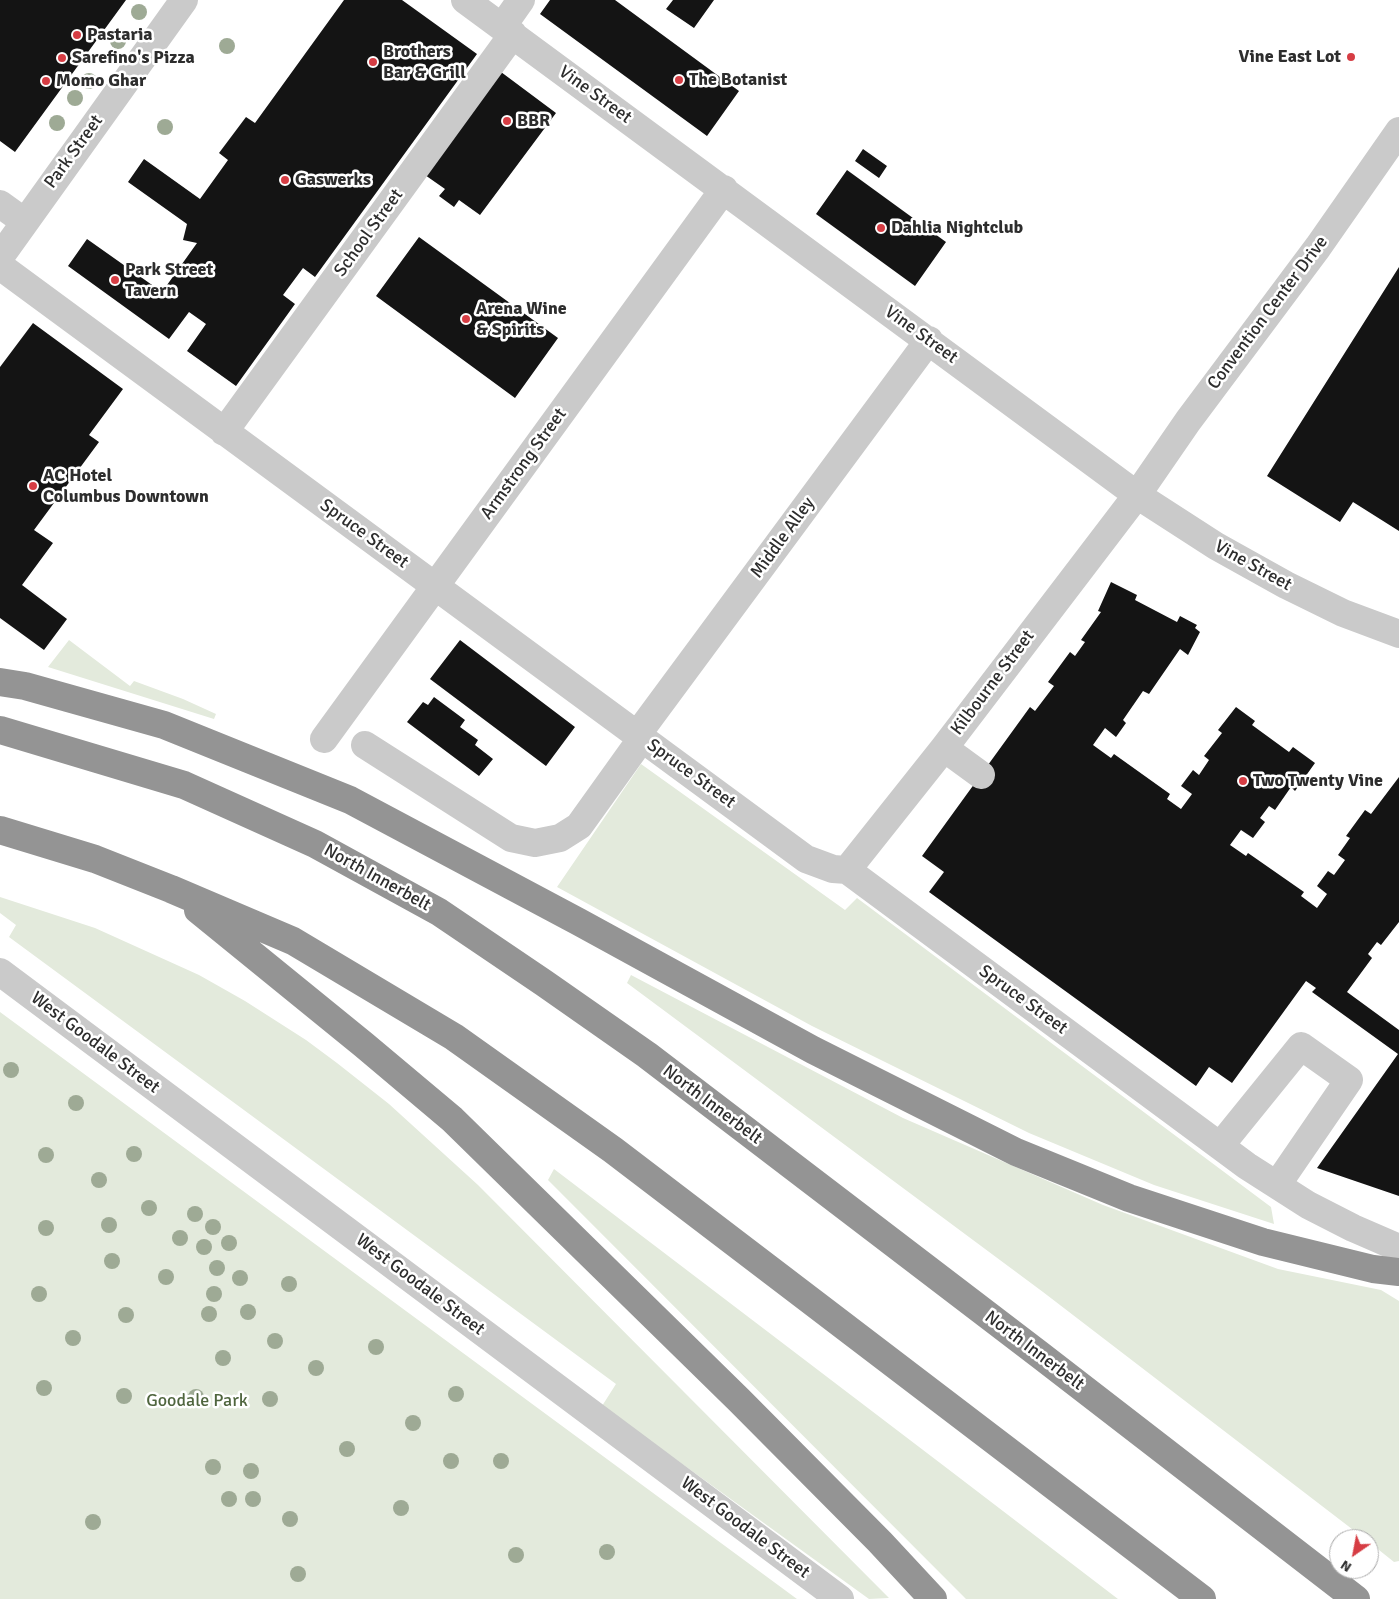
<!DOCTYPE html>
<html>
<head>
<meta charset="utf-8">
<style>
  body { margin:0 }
  #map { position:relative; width:1399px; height:1599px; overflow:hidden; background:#fff; font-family:Signika,sans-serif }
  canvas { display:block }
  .north { position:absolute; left:1329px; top:1529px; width:50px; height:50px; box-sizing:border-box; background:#fff; border:1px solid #ababab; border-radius:50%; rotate:213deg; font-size:14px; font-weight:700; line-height:20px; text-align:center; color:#2d2d2d }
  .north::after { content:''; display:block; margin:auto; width:18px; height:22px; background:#d63d44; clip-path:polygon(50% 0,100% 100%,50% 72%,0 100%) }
</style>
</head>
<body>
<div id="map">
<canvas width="1399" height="1599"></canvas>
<div class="north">N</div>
</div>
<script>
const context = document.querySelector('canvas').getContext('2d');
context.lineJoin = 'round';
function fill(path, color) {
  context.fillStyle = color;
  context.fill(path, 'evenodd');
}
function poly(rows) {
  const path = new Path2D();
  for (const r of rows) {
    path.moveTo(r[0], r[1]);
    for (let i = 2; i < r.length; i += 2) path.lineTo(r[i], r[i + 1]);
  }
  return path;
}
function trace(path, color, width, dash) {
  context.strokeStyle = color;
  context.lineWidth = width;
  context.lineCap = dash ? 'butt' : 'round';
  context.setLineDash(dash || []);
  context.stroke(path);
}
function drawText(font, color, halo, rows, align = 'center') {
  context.font = font + ' Signika,sans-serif';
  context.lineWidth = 5;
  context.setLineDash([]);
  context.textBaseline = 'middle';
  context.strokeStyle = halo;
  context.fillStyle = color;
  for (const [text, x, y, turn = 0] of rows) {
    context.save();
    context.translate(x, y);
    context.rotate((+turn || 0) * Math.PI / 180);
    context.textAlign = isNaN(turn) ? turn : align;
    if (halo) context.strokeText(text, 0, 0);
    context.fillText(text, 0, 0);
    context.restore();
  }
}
fill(poly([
  [69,640,130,686,134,681,183,699,216,714,214,719,48,667],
  [641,764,845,910,857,898,1271,1207,1274,1224,1154,1185,1029,1133,812,1026,557,887],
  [0,897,95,928,199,975,245,1001,306,1040,337,1063,389,1104,478,1185,889,1598,869,1599,602,1406,616,1384,9,937,16,925,0,913],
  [631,975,903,1118,1103,1205,1278,1269,1381,1290,1399,1301,1399,1561,1394,1562,1369,1542,1369,1539,1365,1539,1043,1292,627,983],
  [0,1012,797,1599,0,1599],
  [554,1169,948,1469,1118,1599,966,1599,548,1180]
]), '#e3eadc');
fill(poly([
  [0,0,126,0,15,152,0,141],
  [344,0,402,0,477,54,315,277,303,268,283,295,295,304,236,386,187,351,206,324,189,312,169,339,68,266,87,239,162,292,197,243,183,240,187,224,128,182,144,159,200,199,228,160,219,153,246,117,255,123],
  [550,0,615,0,739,91,707,136,540,14],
  [673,0,714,0,694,28,666,9],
  [501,72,556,113,480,215,459,200,454,207,439,196,445,189,425,175],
  [863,149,887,166,879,178,855,161],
  [847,170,946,242,915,286,816,214],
  [419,237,558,338,515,398,376,296],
  [1399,267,1399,531,1353,502,1340,522,1267,476],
  [33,323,123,389,89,435,99,442,34,530,53,543,22,585,67,619,44,650,0,618,0,367],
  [1111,582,1137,595,1135,600,1177,622,1180,616,1197,625,1195,628,1200,632,1188,655,1180,649,1149,694,1143,691,1123,720,1126,723,1116,737,1105,728,1093,745,1111,758,1114,754,1170,794,1167,799,1181,809,1192,794,1181,786,1193,770,1199,775,1209,760,1204,756,1222,733,1218,730,1236,707,1255,721,1252,725,1289,752,1293,747,1315,763,1295,791,1291,787,1275,810,1269,806,1260,818,1265,822,1253,838,1241,830,1230,845,1246,856,1248,853,1304,892,1301,896,1317,908,1327,894,1317,886,1328,871,1334,875,1345,860,1338,855,1350,838,1346,836,1365,810,1371,814,1399,777,1399,922,1381,945,1377,942,1368,954,1372,958,1347,992,1399,1030,1399,1196,1317,1168,1398,1054,1312,992,1316,988,1306,981,1232,1083,1209,1067,1196,1086,929,892,944,872,922,856,1030,707,1035,711,1054,686,1048,682,1070,652,1075,656,1085,642,1081,640,1101,612,1098,611],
  [460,640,575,727,546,766,430,679],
  [434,697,465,720,460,727,478,740,475,745,493,759,479,776,407,722,423,702,428,705]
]), '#141414');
trace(poly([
  [465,0,1137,495,1216,546,1286,585,1343,613,1399,634],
  [502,27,521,0],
  [0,204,25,222],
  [0,257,184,0],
  [0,266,806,859,833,869,847,870,1247,1166,1308,1205,1353,1228,1399,1248],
  [224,432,513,34],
  [637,735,929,340],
  [324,739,724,189],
  [365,745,511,838,535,843,560,838,579,826,642,738],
  [944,748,981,775],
  [847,870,944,748,1137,495,1188,421,1318,247,1399,131],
  [0,972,840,1599],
  [1220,1146,1301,1046,1349,1080,1277,1185]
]), '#cacaca', 28);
trace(poly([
  [0,682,25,686,164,725,350,800,579,922,813,1050,1016,1152,1129,1198,1263,1242,1373,1269,1399,1272],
  [0,730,184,785,315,844,439,912,544,983,647,1055,1040,1355,1356,1599],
  [0,830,95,859,171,889,293,941,454,1037,613,1150,1202,1599],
  [198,910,364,1045,452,1119,739,1400,880,1542,933,1599]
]), '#949494', 28);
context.fillStyle = '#9eaa95';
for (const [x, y] of [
  [139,12],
  [118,41],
  [227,46],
  [89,81],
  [75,98],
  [57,123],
  [165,127],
  [11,1070],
  [76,1103],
  [134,1154],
  [46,1155],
  [99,1180],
  [149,1208],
  [195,1214],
  [109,1225],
  [213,1227],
  [46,1228],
  [180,1238],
  [229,1243],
  [204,1247],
  [112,1261],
  [217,1268],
  [166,1277],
  [240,1278],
  [289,1284],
  [39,1294],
  [214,1294],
  [248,1312],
  [209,1314],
  [126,1315],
  [73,1338],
  [275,1341],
  [376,1347],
  [223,1358],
  [316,1368],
  [44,1388],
  [456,1394],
  [124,1396],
  [196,1397],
  [270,1399],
  [413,1423],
  [347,1449],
  [451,1461],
  [501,1461],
  [213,1467],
  [251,1471],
  [229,1499],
  [253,1499],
  [401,1508],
  [290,1519],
  [93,1522],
  [607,1552],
  [516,1555],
  [298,1574]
]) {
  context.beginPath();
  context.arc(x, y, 8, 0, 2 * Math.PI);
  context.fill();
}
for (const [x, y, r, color] of [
  [77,35,5,"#d63d44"],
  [1351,57,5,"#d63d44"],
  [62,58,5,"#d63d44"],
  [373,62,5,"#d63d44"],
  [679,80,5,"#d63d44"],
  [46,81,5,"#d63d44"],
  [507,121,5,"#d63d44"],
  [285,180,5,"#d63d44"],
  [881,228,5,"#d63d44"],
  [115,280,5,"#d63d44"],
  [466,319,5,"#d63d44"],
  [33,486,5,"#d63d44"],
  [1243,781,5,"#d63d44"]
]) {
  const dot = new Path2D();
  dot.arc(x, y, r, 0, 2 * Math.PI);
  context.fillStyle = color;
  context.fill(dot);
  trace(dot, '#fff', 2);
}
drawText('bold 18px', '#2d2d2d', '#fff', [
  ["Pastaria",87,35],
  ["Brothers",383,52],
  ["Bar & Grill",383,73],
  ["Vine East Lot",1341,57,"right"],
  ["Sarefino's Pizza",72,58],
  ["The Botanist",689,80],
  ["Momo Ghar",56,81],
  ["BBR",517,121],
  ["Gaswerks",295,180],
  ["Dahlia Nightclub",891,228],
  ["Park Street",125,270],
  ["Tavern",125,291],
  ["Arena Wine",476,309],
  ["& Spirits",476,330],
  ["AC Hotel",43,476],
  ["Columbus Downtown",43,497],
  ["Two Twenty Vine",1253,781]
], 'left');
drawText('18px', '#2d2d2d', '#fff', [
  ["Vine Street",595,95,36],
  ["Park Street",74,152,-54],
  ["School Street",369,233,-54],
  ["Convention Center Drive",1268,313,-53],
  ["Vine Street",921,335,36],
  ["Armstrong Street",524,464,-54],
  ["Spruce Street",364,534,36],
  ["Middle Alley",783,538,-54],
  ["Vine Street",1253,566,29],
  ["Kilbourne Street",993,683,-53],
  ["Spruce Street",691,774,36],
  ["North Innerbelt",377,878,29],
  ["Spruce Street",1023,1000,36],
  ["West Goodale Street",95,1043,37],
  ["North Innerbelt",712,1105,37],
  ["West Goodale Street",420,1285,37],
  ["North Innerbelt",1034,1351,37],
  ["West Goodale Street",745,1528,37]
]);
drawText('18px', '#4f653e', '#fff', [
  ["Goodale Park",197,1401]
]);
</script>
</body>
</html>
